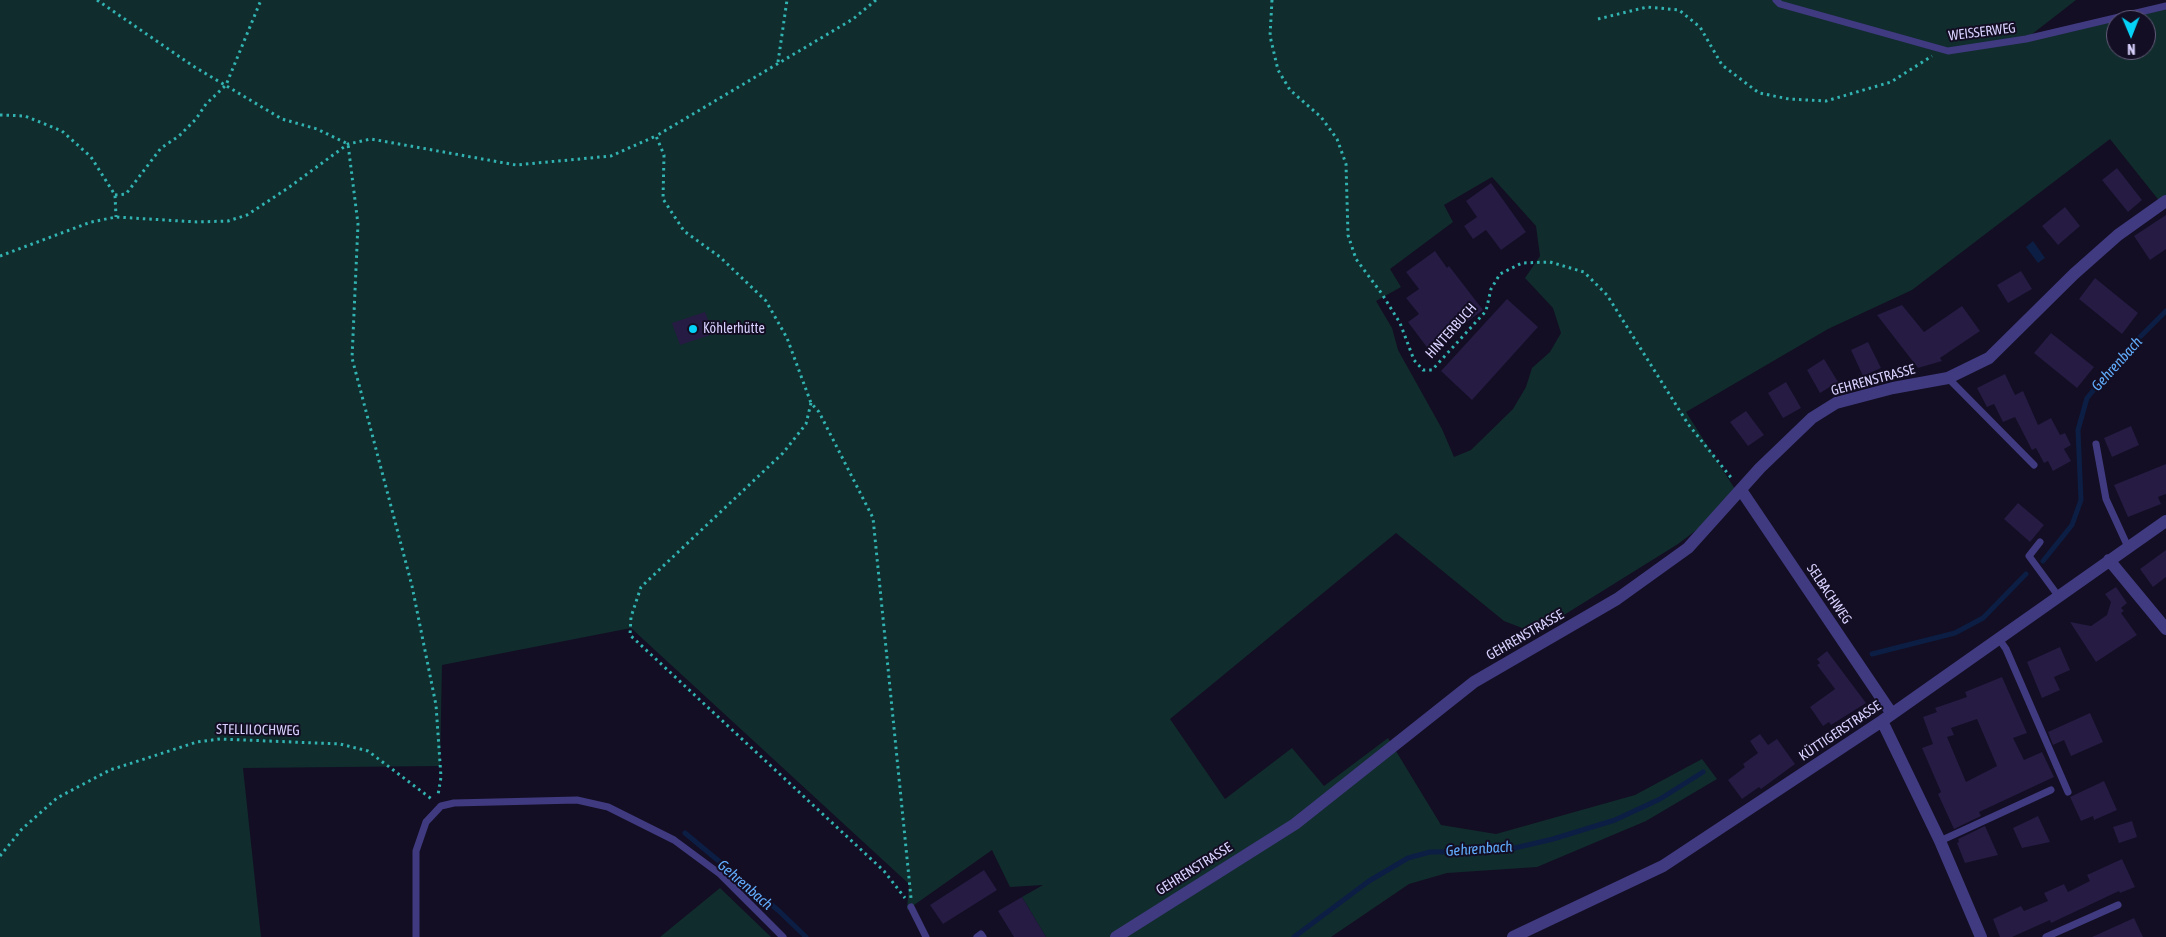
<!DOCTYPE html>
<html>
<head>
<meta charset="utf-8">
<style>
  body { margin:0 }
  #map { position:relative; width:2166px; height:937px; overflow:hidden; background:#130e23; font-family:"Asap Condensed",sans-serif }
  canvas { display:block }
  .north { position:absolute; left:2106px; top:10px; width:50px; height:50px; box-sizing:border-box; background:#130e23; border:1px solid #625c7b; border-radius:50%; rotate:179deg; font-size:14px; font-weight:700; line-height:20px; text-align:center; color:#d8d1fe }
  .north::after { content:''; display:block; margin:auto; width:18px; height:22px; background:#04d2f7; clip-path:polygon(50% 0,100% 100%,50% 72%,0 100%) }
</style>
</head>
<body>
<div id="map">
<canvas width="2166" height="937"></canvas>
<div class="north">N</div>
</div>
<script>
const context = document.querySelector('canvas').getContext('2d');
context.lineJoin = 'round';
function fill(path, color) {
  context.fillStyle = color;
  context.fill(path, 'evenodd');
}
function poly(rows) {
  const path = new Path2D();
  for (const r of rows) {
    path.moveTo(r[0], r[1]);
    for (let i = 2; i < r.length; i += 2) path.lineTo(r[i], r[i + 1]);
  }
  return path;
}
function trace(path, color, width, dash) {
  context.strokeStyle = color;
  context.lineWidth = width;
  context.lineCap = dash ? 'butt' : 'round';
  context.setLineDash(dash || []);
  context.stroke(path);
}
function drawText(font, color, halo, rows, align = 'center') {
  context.font = font + ' "Asap Condensed",sans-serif';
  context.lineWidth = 4;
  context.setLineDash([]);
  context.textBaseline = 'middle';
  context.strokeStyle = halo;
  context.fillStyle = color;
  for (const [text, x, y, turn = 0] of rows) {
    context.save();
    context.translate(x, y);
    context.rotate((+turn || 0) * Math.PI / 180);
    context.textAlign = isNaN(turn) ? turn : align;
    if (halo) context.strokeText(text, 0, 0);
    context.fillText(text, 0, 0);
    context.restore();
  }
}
fill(poly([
  [0,0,2076,0,2027,38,2166,6,2166,201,2161,203,2110,139,1912,290,1828,329,1686,412,1740,497,1678,544,1535,633,1504,621,1396,533,1170,719,1225,799,1292,748,1324,786,1388,738,1441,825,1496,834,1635,795,1702,759,1717,779,1646,821,1537,867,1447,873,1409,884,1331,937,1046,937,1022,897,1043,885,1010,887,992,850,907,910,909,884,631,628,442,665,440,766,243,768,261,937,0,937],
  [2116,20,2146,20,2146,50,2116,50],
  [1492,177,1536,226,1540,256,1525,278,1553,308,1561,333,1550,352,1532,368,1526,387,1513,409,1471,450,1454,457,1442,429,1398,350,1392,328,1376,301,1401,287,1390,269,1453,222,1444,205],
  [720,888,771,937,660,937]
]), '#112c2d');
fill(poly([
  [2033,241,2045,258,2038,263,2026,247]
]), '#0c1e44');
trace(poly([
  [2043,561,2072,525,2081,500,2078,430,2087,398,2131,346,2166,311],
  [1872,654,1955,633,1983,618,2026,574],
  [685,833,779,911,806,937],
  [1294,937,1369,881,1408,858,1430,852,1502,851,1553,839,1615,820,1660,799,1703,772]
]), '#0c1e44', 5);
fill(poly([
  [2117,168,2142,200,2128,212,2102,180],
  [1491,183,1526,232,1501,250,1486,230,1473,239,1464,226,1477,217,1466,201],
  [2065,207,2080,226,2058,245,2042,226],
  [2166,215,2166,249,2150,260,2134,236],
  [1435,251,1447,268,1449,266,1483,310,1429,350,1408,322,1419,314,1406,298,1419,289,1406,272],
  [2021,271,2032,289,2008,303,1997,285],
  [2095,278,2138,313,2122,334,2079,299],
  [1507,299,1538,327,1472,400,1441,371],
  [1902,305,1924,332,1962,306,1980,331,1940,358,1942,361,1918,368,1877,315],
  [705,312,713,334,680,345,672,323],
  [2051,333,2094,367,2077,388,2034,353],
  [1868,342,1881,368,1863,376,1851,350],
  [1824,359,1838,382,1820,393,1807,370],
  [2005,374,2015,395,2023,391,2038,425,2051,418,2060,435,2065,433,2071,445,2064,449,2071,461,2053,471,2048,461,2044,463,2036,448,2032,450,2015,417,2003,422,1994,404,1987,407,1977,388],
  [1786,382,1801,408,1783,418,1768,393],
  [1746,411,1764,435,1748,446,1730,422],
  [2131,426,2139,445,2112,457,2104,438],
  [2166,464,2166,494,2158,497,2161,504,2128,517,2114,485],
  [2018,503,2044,525,2030,542,2004,519],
  [2166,550,2166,577,2153,587,2140,569],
  [2116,587,2127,603,2121,608,2124,611,2121,613,2137,635,2096,662,2070,622,2091,626,2107,615,2111,602,2105,594],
  [2060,647,2070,670,2054,677,2060,690,2042,698,2027,662],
  [1827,651,1866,703,1831,725,1829,722,1823,726,1810,707,1835,689,1817,665,1820,663,1817,659],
  [2002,677,2027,733,2013,738,2024,760,2042,752,2054,777,1979,812,1981,816,1954,829,1938,794,1941,792,1922,748,1933,744,1923,717,1937,712,1935,708,1967,697,1965,692],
  [1977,719,1997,766,1966,782,1947,737,1954,735,1951,728],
  [2090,713,2103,742,2071,756,2064,740,2053,745,2048,732],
  [1760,734,1768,745,1777,739,1795,764,1761,789,1759,787,1742,799,1728,780,1745,767,1743,764,1758,753,1750,741],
  [2104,781,2117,810,2094,820,2093,816,2081,821,2070,797],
  [2038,816,2050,842,2022,848,2013,828],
  [2132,821,2137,837,2119,843,2113,827],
  [1985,826,1998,855,1965,863,1957,843,1959,842,1958,839],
  [2122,859,2135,887,2120,893,2119,891,2051,923,2050,920,2012,937,2000,937,1993,919,2021,906,2024,911,2048,901,2044,893,2064,884,2068,892,2090,881,2087,875],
  [984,870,997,890,943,924,930,905],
  [1022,897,1046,937,1014,937,998,911],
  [2134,918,2143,937,2092,937]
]), '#251b43');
trace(poly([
  [97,0,193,66,282,119,317,129,348,144,358,224,352,358,412,586,436,705,441,777,438,795],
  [876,0,853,19,656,136,664,155,663,199,684,231,720,257,766,301,787,338,811,403,819,412,873,518,911,898],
  [1272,0,1270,36,1278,70,1290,90,1321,117,1337,139,1346,164,1348,235,1356,259,1382,294,1400,323,1414,360,1423,370,1432,370,1486,311,1491,289,1500,274,1522,263,1550,262,1584,272,1607,295,1688,424,1733,480],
  [1598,19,1647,7,1679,10,1700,27,1722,65,1759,93,1789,99,1826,101,1891,82,1932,56],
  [778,62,787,0],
  [0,115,25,116,62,131,91,157,115,195,116,217],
  [115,195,126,194,161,148,179,136,196,119,206,104,226,85,261,0],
  [0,256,91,222,116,217,197,222,228,221,247,215,288,188,348,144,371,139,516,165,611,156,656,136],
  [811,403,806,424,783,453,641,587,631,617,630,635,884,871,905,898],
  [0,856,22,829,57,798,110,770,197,742,220,739,340,744,368,751,433,800]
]), '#31b3b1', 3, [2.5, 4]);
trace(poly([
  [1776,0,1780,4,1948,51,2026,39,2166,6],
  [1948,378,2034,465],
  [2096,444,2106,499,2128,547],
  [2040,542,2029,556,2059,597],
  [1999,639,2006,649,2068,792],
  [1940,841,2051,790],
  [911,907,926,937],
  [416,937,416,851,426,822,441,806,454,803,577,800,608,807,674,840,720,874,783,937],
  [977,937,981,934,983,937],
  [2046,937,2118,905]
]), '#403a81', 7);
trace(poly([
  [1741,490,1892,714],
  [2109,560,2166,629],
  [1882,721,1940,841,1981,937],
  [1116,937,1295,824,1474,682,1617,599,1688,548,1760,468,1812,418,1836,403,1893,388,1948,378,1989,358,2074,274,2118,235,2166,201],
  [1513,937,1663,866,1882,721,2166,521]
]), '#403a81', 12);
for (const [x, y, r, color] of [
  [693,329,5,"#04d2f7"]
]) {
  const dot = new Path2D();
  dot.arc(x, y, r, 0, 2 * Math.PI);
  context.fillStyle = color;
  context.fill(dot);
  trace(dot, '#130e23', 2);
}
drawText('14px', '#d8d1fe', '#130e23', [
  ["WEISSERWEG",1982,32,-7],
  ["HINTERBUCH",1451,331,-48],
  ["GEHRENSTRASSE",1873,380,-15],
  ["SELBACHWEG",1829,594,56],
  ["GEHRENSTRASSE",1525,635,-30],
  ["STELLILOCHWEG",258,730,1],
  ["KÜTTIGERSTRASSE",1840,731,-34],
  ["GEHRENSTRASSE",1194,869,-32]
]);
drawText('14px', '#d8d1fe', '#130e23', [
  ["Köhlerhütte",703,329]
], 'left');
drawText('italic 15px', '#61acfc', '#130e23', [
  ["Gehrenbach",2117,364,-48],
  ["Gehrenbach",1479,849,-4],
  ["Gehrenbach",745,885,41]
]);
</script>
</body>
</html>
